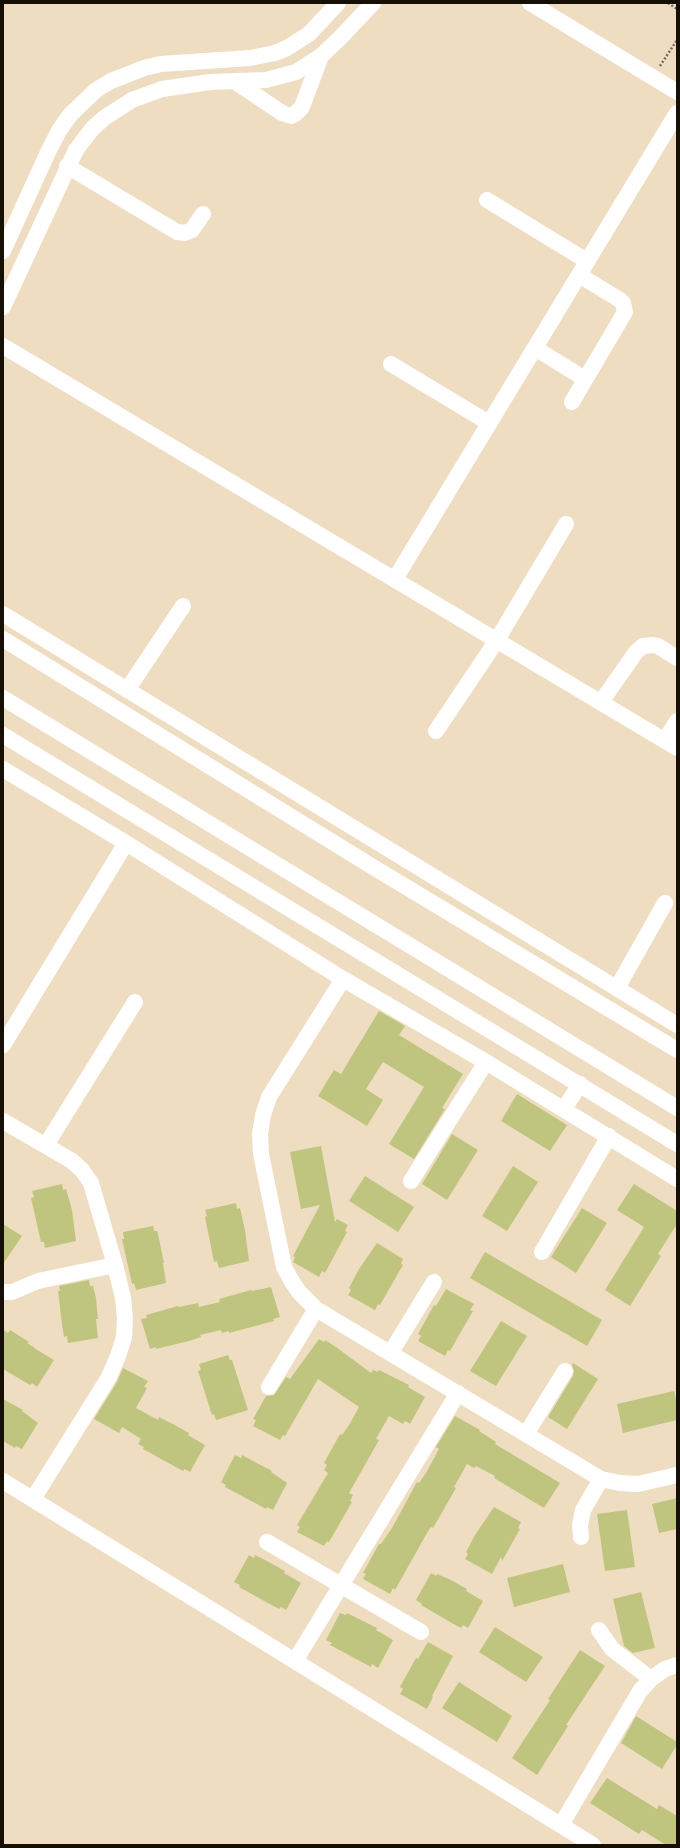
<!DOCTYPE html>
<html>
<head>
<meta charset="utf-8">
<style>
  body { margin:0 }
  #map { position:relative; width:680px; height:1848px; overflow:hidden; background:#efddc2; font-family:Cabin,sans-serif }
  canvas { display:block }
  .frame { position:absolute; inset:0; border:4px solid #150f06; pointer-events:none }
</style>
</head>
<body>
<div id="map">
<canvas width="680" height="1848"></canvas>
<div class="frame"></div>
</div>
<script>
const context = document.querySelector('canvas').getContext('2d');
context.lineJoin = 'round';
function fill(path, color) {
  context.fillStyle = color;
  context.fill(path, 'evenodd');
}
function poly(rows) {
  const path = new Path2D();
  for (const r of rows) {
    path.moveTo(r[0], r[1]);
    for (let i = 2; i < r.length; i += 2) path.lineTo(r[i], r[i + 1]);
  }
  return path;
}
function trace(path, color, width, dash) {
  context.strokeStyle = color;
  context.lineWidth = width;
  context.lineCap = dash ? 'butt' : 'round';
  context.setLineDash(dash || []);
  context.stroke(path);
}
fill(poly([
  [379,1011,405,1026,399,1035,463,1074,442,1108,445,1109,414,1159,389,1144,424,1087,383,1062,366,1089,383,1100,367,1126,318,1096,334,1070,341,1074],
  [517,1094,567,1125,550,1151,501,1121],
  [452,1134,478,1150,447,1200,422,1184],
  [321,1146,335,1222,337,1219,348,1225,345,1231,347,1232,325,1273,322,1271,319,1277,293,1262,295,1257,293,1256,320,1205,301,1209,290,1152],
  [513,1166,538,1182,507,1231,482,1216],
  [365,1176,414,1207,398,1232,349,1201],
  [62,1184,63,1190,66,1189,72,1210,76,1241,45,1248,44,1242,41,1242,31,1198,34,1197,32,1191],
  [634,1184,677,1211,677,1224,658,1254,661,1256,630,1306,605,1290,644,1227,617,1210],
  [236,1203,237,1209,240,1208,245,1230,249,1261,219,1268,217,1261,214,1262,205,1217,207,1216,205,1210],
  [582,1208,607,1223,576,1273,551,1257],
  [3,1224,22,1236,3,1264],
  [153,1226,154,1231,157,1231,160,1243,164,1263,163,1263,166,1283,136,1290,134,1283,132,1284,122,1239,124,1239,123,1232],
  [377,1243,403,1259,401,1264,403,1265,380,1305,378,1304,375,1310,348,1295,351,1290,349,1288,359,1269],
  [485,1252,602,1320,587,1346,470,1278],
  [89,1280,90,1286,93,1286,96,1298,98,1319,96,1319,98,1338,68,1343,67,1336,64,1337,62,1324,58,1291,60,1291,59,1286],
  [271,1287,280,1317,273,1319,274,1321,229,1333,229,1331,222,1333,221,1330,200,1335,201,1337,189,1341,156,1349,156,1347,150,1349,141,1319,147,1318,146,1315,178,1306,179,1307,198,1303,199,1307,220,1302,219,1299,251,1290,252,1291],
  [446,1289,474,1304,470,1310,473,1311,450,1351,448,1350,445,1356,418,1341,421,1336,418,1334,434,1305,436,1306],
  [501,1321,527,1336,496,1386,470,1371],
  [3,1330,8,1333,10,1330,29,1342,27,1343,35,1348,34,1348,54,1360,37,1387,32,1383,30,1385,3,1369],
  [319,1339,324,1342,325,1340,336,1347,371,1373,373,1370,378,1372,379,1370,409,1385,408,1387,425,1397,410,1424,405,1421,403,1424,389,1416,376,1439,379,1440,349,1493,353,1495,350,1501,352,1502,329,1542,327,1541,324,1546,297,1532,300,1527,297,1525,328,1473,324,1470,327,1465,324,1463,340,1434,342,1435,349,1425,359,1407,318,1379,285,1436,283,1435,280,1440,253,1426,256,1420,253,1419,266,1396,274,1395,286,1377,290,1379],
  [228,1355,230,1360,232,1360,248,1410,216,1420,214,1414,212,1415,198,1371,201,1370,199,1364],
  [573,1363,598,1379,567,1429,548,1417,573,1376,574,1371,572,1365],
  [123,1368,148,1381,144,1387,147,1388,136,1408,158,1420,159,1417,171,1423,189,1433,188,1435,205,1445,190,1472,185,1469,183,1471,143,1449,144,1447,138,1444,141,1439,122,1427,119,1433,94,1419,117,1382],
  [674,1391,677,1403,677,1420,623,1433,617,1404],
  [3,1399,23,1410,22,1411,38,1423,22,1449,16,1446,15,1448,3,1441],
  [455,1416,480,1430,479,1431,496,1442,495,1444,560,1483,544,1508,494,1478,495,1476,476,1466,474,1468,467,1464,454,1487,456,1488,433,1528,431,1527,427,1533,395,1590,393,1588,390,1594,363,1579,366,1574,363,1573,379,1544,381,1544,392,1528,417,1482,419,1483,426,1473,439,1449,436,1447],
  [235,1455,241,1458,242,1455,253,1461,272,1471,271,1472,287,1483,273,1510,267,1507,266,1509,255,1503,225,1487,226,1485,221,1482],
  [677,1498,677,1529,659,1533,652,1504],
  [494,1507,521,1522,518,1528,520,1529,502,1561,501,1557,492,1574,465,1559,468,1554,466,1552,475,1535],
  [627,1510,635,1567,605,1571,597,1514],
  [249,1555,254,1558,255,1555,267,1561,285,1571,284,1573,301,1583,286,1610,281,1607,279,1609,268,1603,239,1587,240,1585,234,1582],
  [563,1564,570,1592,514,1607,507,1578],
  [431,1573,436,1576,437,1574,449,1579,467,1589,466,1591,483,1601,468,1628,463,1625,461,1628,450,1622,421,1605,422,1604,416,1600],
  [641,1592,655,1648,633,1653,624,1646,613,1599],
  [340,1613,346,1615,347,1613,377,1628,376,1630,393,1640,378,1668,372,1664,371,1667,330,1645,332,1643,326,1640],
  [495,1627,543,1657,526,1682,479,1652],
  [428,1642,453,1656,432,1696,433,1697,427,1709,400,1694,403,1689,400,1687,406,1676,416,1658,418,1659],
  [580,1650,605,1666,566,1725,568,1726,537,1775,512,1758,550,1700,548,1699],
  [459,1682,512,1716,497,1742,442,1708],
  [636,1716,677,1742,677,1745,662,1769,621,1743],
  [607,1778,657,1809,659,1805,677,1816,677,1845,666,1845,642,1830,639,1834,590,1803]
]), '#bfc57e');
trace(poly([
  [668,3,677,9],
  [660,66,677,40]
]), '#776c5b', 2.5, [2, 2]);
trace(poly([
  [530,3,677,92],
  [236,82,282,113,291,116,295,114,302,107,321,56],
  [67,166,177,232,185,233,192,230,203,214],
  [487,200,587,261],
  [3,251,49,150,60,129,70,115,96,90,111,81,144,68,161,64,250,58,275,53,287,48,309,34,338,3],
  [3,307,76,150,92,129,104,118,132,100,162,89,210,82,266,80,296,72,321,56,340,38,373,3],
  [3,346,677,748],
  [535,348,585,379],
  [391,364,489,423],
  [572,402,625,312,623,303,620,300,579,275],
  [395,579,677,113],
  [3,614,677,1025],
  [3,639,373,867,677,1050],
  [127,690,183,606],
  [3,698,677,1108],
  [601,702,636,652,643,646,653,645,658,646,677,658],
  [436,731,497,640,566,524],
  [3,735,677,1144],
  [665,740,677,721],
  [3,769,126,843,343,979,486,1062,677,1179],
  [343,979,269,1097,263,1115,260,1134,261,1154,284,1267,291,1280,299,1292,316,1309,601,1479,620,1483,638,1484,677,1475],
  [617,988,665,903],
  [3,1045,126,843],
  [564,1109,580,1084],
  [3,1121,72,1161,82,1170,91,1183,115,1265,123,1298,125,1318,124,1337,118,1356,109,1377,33,1499],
  [46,1145,135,1002],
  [411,1181,486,1062],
  [542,1252,609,1136],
  [3,1292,12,1292,38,1281,115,1265],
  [391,1352,434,1282],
  [269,1387,316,1309],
  [526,1434,565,1371],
  [3,1481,593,1845],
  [581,1537,580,1525,583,1510,601,1479],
  [267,1542,421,1632],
  [599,1630,612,1649,651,1679],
  [295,1661,458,1393],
  [561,1825,640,1691,651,1679,665,1669,677,1665]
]), '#fff', 16);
</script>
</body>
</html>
